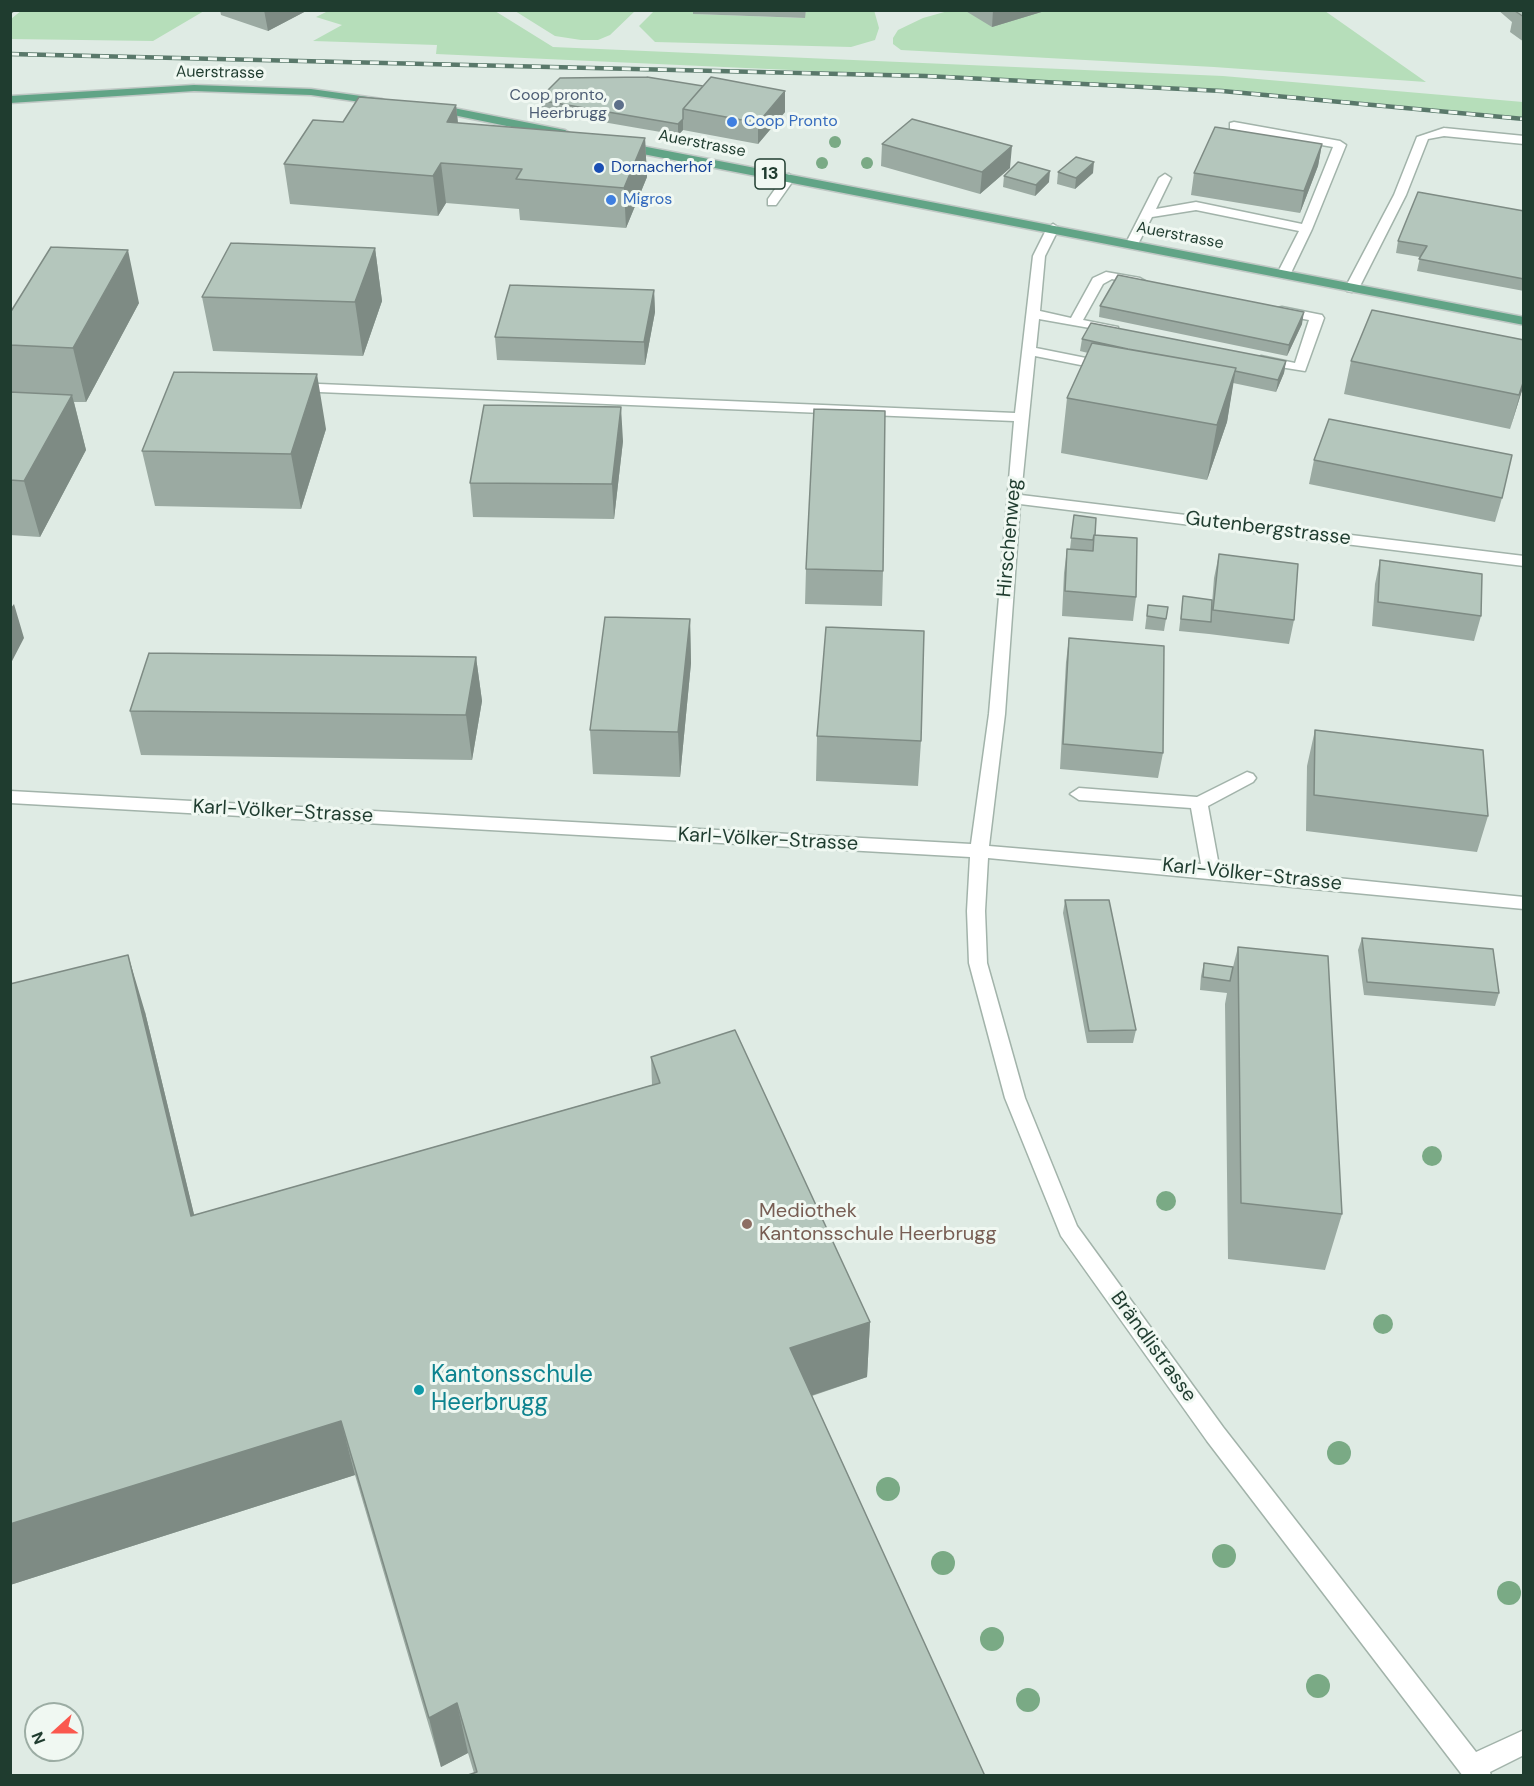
<!DOCTYPE html>
<html>
<head>
<meta charset="utf-8">
<style>
  body { margin:0 }
  #map { position:relative; width:1534px; height:1786px; overflow:hidden; background:#dfebe4; font-family:"DM Sans",sans-serif }
  canvas { display:block }
  .frame { position:absolute; inset:0; border:12px solid #1f3c2f; pointer-events:none }
  .north { position:absolute; left:24px; top:1702px; width:60px; height:60px; box-sizing:border-box; background:#f0f8f2; border:2px solid #9cada4; border-radius:50%; rotate:249deg; font-size:16px; font-weight:700; line-height:24px; text-align:center; color:#1f3c2f }
  .north::after { content:''; display:block; margin:auto; width:21px; height:27px; background:#fa584e; clip-path:polygon(50% 0,100% 100%,50% 72%,0 100%) }
</style>
</head>
<body>
<div id="map">
<canvas width="1534" height="1786"></canvas>
<div class="frame"></div>
<div class="north">N</div>
</div>
<script>
const context = document.querySelector('canvas').getContext('2d');
context.lineJoin = 'round';
function fill(path, color) {
  context.fillStyle = color;
  context.fill(path, 'evenodd');
}
function poly(rows) {
  const path = new Path2D();
  for (const r of rows) {
    path.moveTo(r[0], r[1]);
    for (let i = 2; i < r.length; i += 2) path.lineTo(r[i], r[i + 1]);
  }
  return path;
}
function trace(path, color, width, dash) {
  context.strokeStyle = color;
  context.lineWidth = width;
  context.lineCap = dash ? 'butt' : 'round';
  context.setLineDash(dash || []);
  context.stroke(path);
}
function drawText(font, color, halo, rows, align = 'center') {
  context.font = font + ' "DM Sans",sans-serif';
  context.lineWidth = 6;
  context.setLineDash([]);
  context.textBaseline = 'middle';
  context.strokeStyle = halo;
  context.fillStyle = color;
  for (const [text, x, y, turn = 0] of rows) {
    context.save();
    context.translate(x, y);
    context.rotate((+turn || 0) * Math.PI / 180);
    context.textAlign = isNaN(turn) ? turn : align;
    if (halo) context.strokeText(text, 0, 0);
    context.fillText(text, 0, 0);
    context.restore();
  }
}
fill(poly([
  [22,10,204,10,204,11,153,41,11,39,11,19],
  [330,10,495,11,553,47,1223,76,1523,102,1523,117,1233,90,436,54,437,45,313,41,342,25,316,17],
  [874,10,879,28,875,40,851,47,655,42,639,26,654,11,694,11,694,14,804,18,806,11],
  [515,11,635,11,610,35,598,40,581,40,555,36],
  [948,11,1325,11,1426,82,1214,67,901,50,893,44,893,38,898,30,923,18]
]), '#b6deba');
const minor = poly([
  [1234,122,1340,141,1346,145,1312,229,1289,277,1284,278,1277,274,1299,231,1196,210,1152,217,1137,246,1132,247,1126,243,1159,178,1165,174,1171,178,1156,209,1196,202,1302,224,1333,147,1230,129,1230,123,1234,122],
  [1444,128,1524,136,1524,144,1444,136,1428,139,1406,195,1359,288,1352,292,1347,291,1345,288,1394,195,1417,137,1444,128],
  [789,174,795,178,776,205,768,205,768,199,785,175,789,174],
  [1053,224,1059,228,1045,256,1040,311,1071,318,1093,278,1106,272,1140,278,1147,282,1140,286,1112,279,1103,284,1083,320,1118,327,1118,333,1039,319,1036,348,1106,362,1113,366,1106,370,1035,356,1021,495,1524,556,1524,566,1020,504,1005,714,989,846,1201,864,1191,808,1079,800,1070,794,1079,788,1197,797,1247,772,1253,774,1256,778,1253,782,1208,806,1219,866,1524,897,1524,909,988,858,985,911,987,963,1025,1098,1077,1226,1223,1427,1476,1752,1524,1730,1524,1755,1490,1772,1491,1776,1463,1776,1207,1441,1061,1236,1005,1098,969,963,967,911,970,857,10,803,10,791,971,844,989,714,1014,421,295,391,288,387,295,383,1015,413,1033,256,1047,228,1053,224],
  [1282,307,1322,315,1324,318,1305,371,1261,364,1254,360,1261,356,1295,363,1309,320,1277,314,1277,308,1282,307]
]);
const major = poly([
  [194,85,311,89,382,99,388,102,382,105,311,95,194,91,10,103,10,96,194,85],
  [433,104,565,130,571,134,565,138,429,110,429,106,433,104],
  [621,142,1524,317,1524,325,617,149,617,143,621,142]
]);
trace(minor, '#a2b3aa', 3);
trace(major, '#c0c8c5', 3);
fill(minor, '#fff');
fill(major, '#61a486');
const rail = poly([
  [10,54,925,76,1222,91,1524,119]
]);
trace(rail, '#59786a', 4.5);
trace(rail, '#f0f8f2', 3, [9]);
context.fillStyle = '#7aaa85';
for (const [x, y, r] of [
  [835,142,6],
  [822,163,6],
  [867,163,6],
  [1432,1156,10],
  [1166,1201,10],
  [1383,1324,10],
  [1339,1453,12],
  [888,1489,12],
  [1224,1556,12],
  [943,1563,12],
  [1509,1593,12],
  [992,1639,12],
  [1318,1686,12],
  [1028,1700,12]
]) {
  context.beginPath();
  context.arc(x, y, r, 0, 2 * Math.PI);
  context.fill();
}
fill(poly([
  [220,10,308,10,268,31,221,15],
  [693,10,806,10,805,18,693,14],
  [964,10,1048,10,992,27],
  [1498,10,1524,10,1524,42,1510,32,1512,22],
  [538,100,785,112,758,144,683,130,678,135,539,111],
  [456,105,458,123,645,138,647,177,626,228,520,220,519,209,446,203,438,216,290,204,284,164,343,122],
  [882,144,1010,168,980,194,881,166],
  [1322,144,1318,166,1300,213,1191,195,1194,173],
  [1058,172,1093,173,1075,189,1057,184],
  [1004,176,1049,182,1035,196,1003,187],
  [1524,211,1524,291,1417,271,1420,257,1396,253,1398,241],
  [375,248,382,301,363,356,213,351,202,297],
  [654,290,655,312,645,365,497,360,495,337],
  [139,303,86,402,74,402,86,450,40,537,10,535,10,313],
  [1100,306,1302,324,1287,356,1099,317],
  [1082,339,1286,361,1284,373,1276,392,1233,383,1227,422,1207,480,1061,453,1067,398,1088,353,1080,351],
  [1524,340,1524,384,1510,429,1344,394,1351,361],
  [326,429,301,509,155,506,142,451],
  [623,441,614,519,473,517,470,483],
  [1314,460,1502,498,1495,522,1309,484],
  [1074,515,1095,535,1136,597,1133,621,1062,616,1064,573,1067,549,1070,549],
  [1219,554,1294,620,1289,644,1209,634,1179,631,1183,596,1212,604,1214,578],
  [1380,560,1481,616,1474,641,1372,626,1375,584],
  [806,569,883,571,882,606,805,604],
  [1148,605,1168,607,1164,631,1145,629],
  [690,619,691,663,680,777,593,774,590,730],
  [1069,638,1163,753,1158,778,1060,769,1066,662],
  [476,657,482,701,472,760,141,755,130,711],
  [1315,730,1488,816,1477,852,1306,831,1307,766],
  [817,736,921,741,918,786,816,781],
  [1065,900,1136,1030,1133,1043,1087,1043,1063,913],
  [1362,938,1499,993,1495,1006,1364,995,1358,950],
  [1238,947,1342,1214,1325,1270,1228,1259,1225,1004,1227,993,1200,990,1201,976,1204,963,1233,967],
  [10,984,145,1012,194,1215,652,1085,651,1057,870,1322,867,1377,812,1396,985,1776,474,1773,468,1753,441,1767,355,1475,10,1585]
]), '#9baaa2');
fill(poly([
  [10,10,16,10,10,15],
  [264,10,308,10,268,31],
  [993,10,1048,10,992,27],
  [785,91,785,112,758,144,758,123],
  [456,105,460,144,447,122],
  [683,119,683,130,678,135,678,124],
  [645,138,647,177,626,228,624,188],
  [1322,144,1318,166,1300,213,1304,191],
  [1012,146,1010,168,980,194,982,172],
  [1094,162,1093,173,1075,189,1076,178],
  [441,163,446,203,438,216,433,176],
  [1050,171,1049,182,1035,196,1036,185],
  [375,248,382,301,363,356,355,302],
  [128,250,139,303,86,402,73,348],
  [654,290,655,312,645,365,644,342],
  [1304,312,1302,324,1287,356,1289,345],
  [1286,361,1284,373,1276,392,1278,380],
  [1236,368,1227,422,1207,480,1217,425],
  [317,374,326,429,301,509,291,454],
  [1524,380,1524,384,1510,429],
  [72,395,86,450,40,537,24,481],
  [621,407,623,441,614,519,612,484],
  [14,604,24,638,10,665,10,609],
  [690,619,691,663,680,777,678,732],
  [476,657,482,701,472,760,466,715],
  [128,955,145,1012,208,1272,191,1216],
  [870,1322,867,1377,789,1403,790,1348],
  [341,1421,355,1475,10,1585,10,1524],
  [457,1703,468,1753,441,1767,429,1718]
]), '#7e8b84');
const building = poly([
  [1524,10,1524,17,1515,11,1516,10,1524,10],
  [647,77,703,86,683,109,683,119,678,124,538,100,560,78,647,77],
  [711,77,785,91,758,123,683,109,711,77],
  [359,97,456,105,447,122,645,138,624,188,516,179,522,169,441,163,433,176,284,164,313,120,343,122,359,97],
  [912,119,1012,146,982,172,882,144,912,119],
  [1215,127,1322,144,1304,191,1194,173,1215,127],
  [1076,157,1094,162,1076,178,1058,172,1076,157],
  [1018,162,1050,171,1036,185,1004,176,1018,162],
  [1418,192,1524,211,1524,279,1419,259,1427,246,1398,241,1418,192],
  [231,243,375,248,355,302,202,297,231,243],
  [51,247,128,250,73,348,10,345,10,313,51,247],
  [1118,275,1304,312,1289,345,1100,306,1118,275],
  [510,285,654,290,644,342,495,337,510,285],
  [1372,310,1524,340,1524,380,1519,395,1351,361,1372,310],
  [1091,323,1286,361,1278,380,1235,371,1236,368,1128,349,1082,339,1091,323],
  [1092,343,1236,368,1217,425,1067,398,1092,343],
  [174,372,317,374,291,454,142,451,174,372],
  [10,392,72,395,24,481,10,480,10,392],
  [484,405,621,407,612,484,470,483,484,405],
  [814,409,885,411,883,571,806,569,814,409],
  [1329,419,1512,455,1502,498,1314,460,1329,419],
  [1074,515,1096,518,1095,535,1094,535,1093,540,1071,538,1074,515],
  [1094,535,1137,538,1136,597,1065,591,1067,549,1093,551,1094,535],
  [1219,554,1298,564,1294,620,1213,610,1219,554],
  [1380,560,1482,574,1481,616,1378,602,1380,560],
  [1183,596,1212,600,1211,622,1181,619,1183,596],
  [1148,605,1168,607,1166,619,1147,616,1148,605],
  [605,617,690,619,678,732,590,730,605,617],
  [826,627,924,631,921,741,817,736,826,627],
  [1069,638,1164,646,1163,753,1063,744,1069,638],
  [149,653,476,657,466,715,130,711,149,653],
  [1315,730,1483,750,1488,816,1314,795,1315,730],
  [1065,900,1109,900,1136,1030,1089,1031,1065,900],
  [1362,938,1493,949,1499,993,1367,982,1362,938],
  [1238,947,1328,956,1342,1214,1241,1203,1238,947],
  [128,955,191,1216,660,1083,651,1057,735,1030,870,1322,790,1348,985,1776,465,1776,477,1772,457,1703,429,1718,341,1421,10,1524,10,984,128,955],
  [1204,963,1233,967,1230,981,1203,977,1204,963]
]);
fill(building, '#b4c6bc');
trace(building, '#7e8b84', 1.5);
for (const [x, y, r, color] of [
  [619,105,6,"#5c6f8a"],
  [732,122,6,"#3f7fe0"],
  [599,168,6,"#1a4fb4"],
  [611,200,6,"#3f7fe0"],
  [747,1224,6,"#8d6e63"],
  [419,1390,6,"#0f9aa8"]
]) {
  const dot = new Path2D();
  dot.arc(x, y, r, 0, 2 * Math.PI);
  context.fillStyle = color;
  context.fill(dot);
  trace(dot, '#f0f8f2', 2);
}
drawText('16px', '#1f3c2f', '#f0f8f2', [
  ["Auerstrasse",220,73,1],
  ["Auerstrasse",702,144,11],
  ["Auerstrasse",1180,236,11]
]);
drawText('16px', '#4e5e75', '#f0f8f2', [
  ["Coop pronto,",607,96],
  ["Heerbrugg",607,114]
], 'right');
drawText('16px', '#366cbe', '#f0f8f2', [
  ["Coop Pronto",744,122],
  ["Migros",623,200]
], 'left');
drawText('16px', '#164399', '#f0f8f2', [
  ["Dornacherhof",611,168]
], 'left');
for (const [x, y, w] of [
  [770,174,30]
]) {
  const box = new Path2D();
  box.roundRect(x - w / 2, y - 15, w, 30, 4.5);
  context.fillStyle = '#f0f8f2';
  context.fill(box);
  trace(box, '#1f3c2f', 1.5);
}
drawText('bold 18px', '#1f3c2f', null, [
  ["13",770,174]
]);
drawText('20px', '#1f3c2f', '#f0f8f2', [
  ["Gutenbergstrasse",1268,529,7],
  ["Hirschenweg",1010,538,-85],
  ["Karl-Völker-Strasse",283,812,3],
  ["Karl-Völker-Strasse",768,840,3],
  ["Karl-Völker-Strasse",1252,875,6],
  ["Brändlistrasse",1153,1347,54]
]);
drawText('20px', '#785e54', '#f0f8f2', [
  ["Mediothek",759,1212],
  ["Kantonsschule Heerbrugg",759,1235]
], 'left');
drawText('24px', '#0d838f', '#f0f8f2', [
  ["Kantonsschule",431,1376],
  ["Heerbrugg",431,1404]
], 'left');
</script>
</body>
</html>
